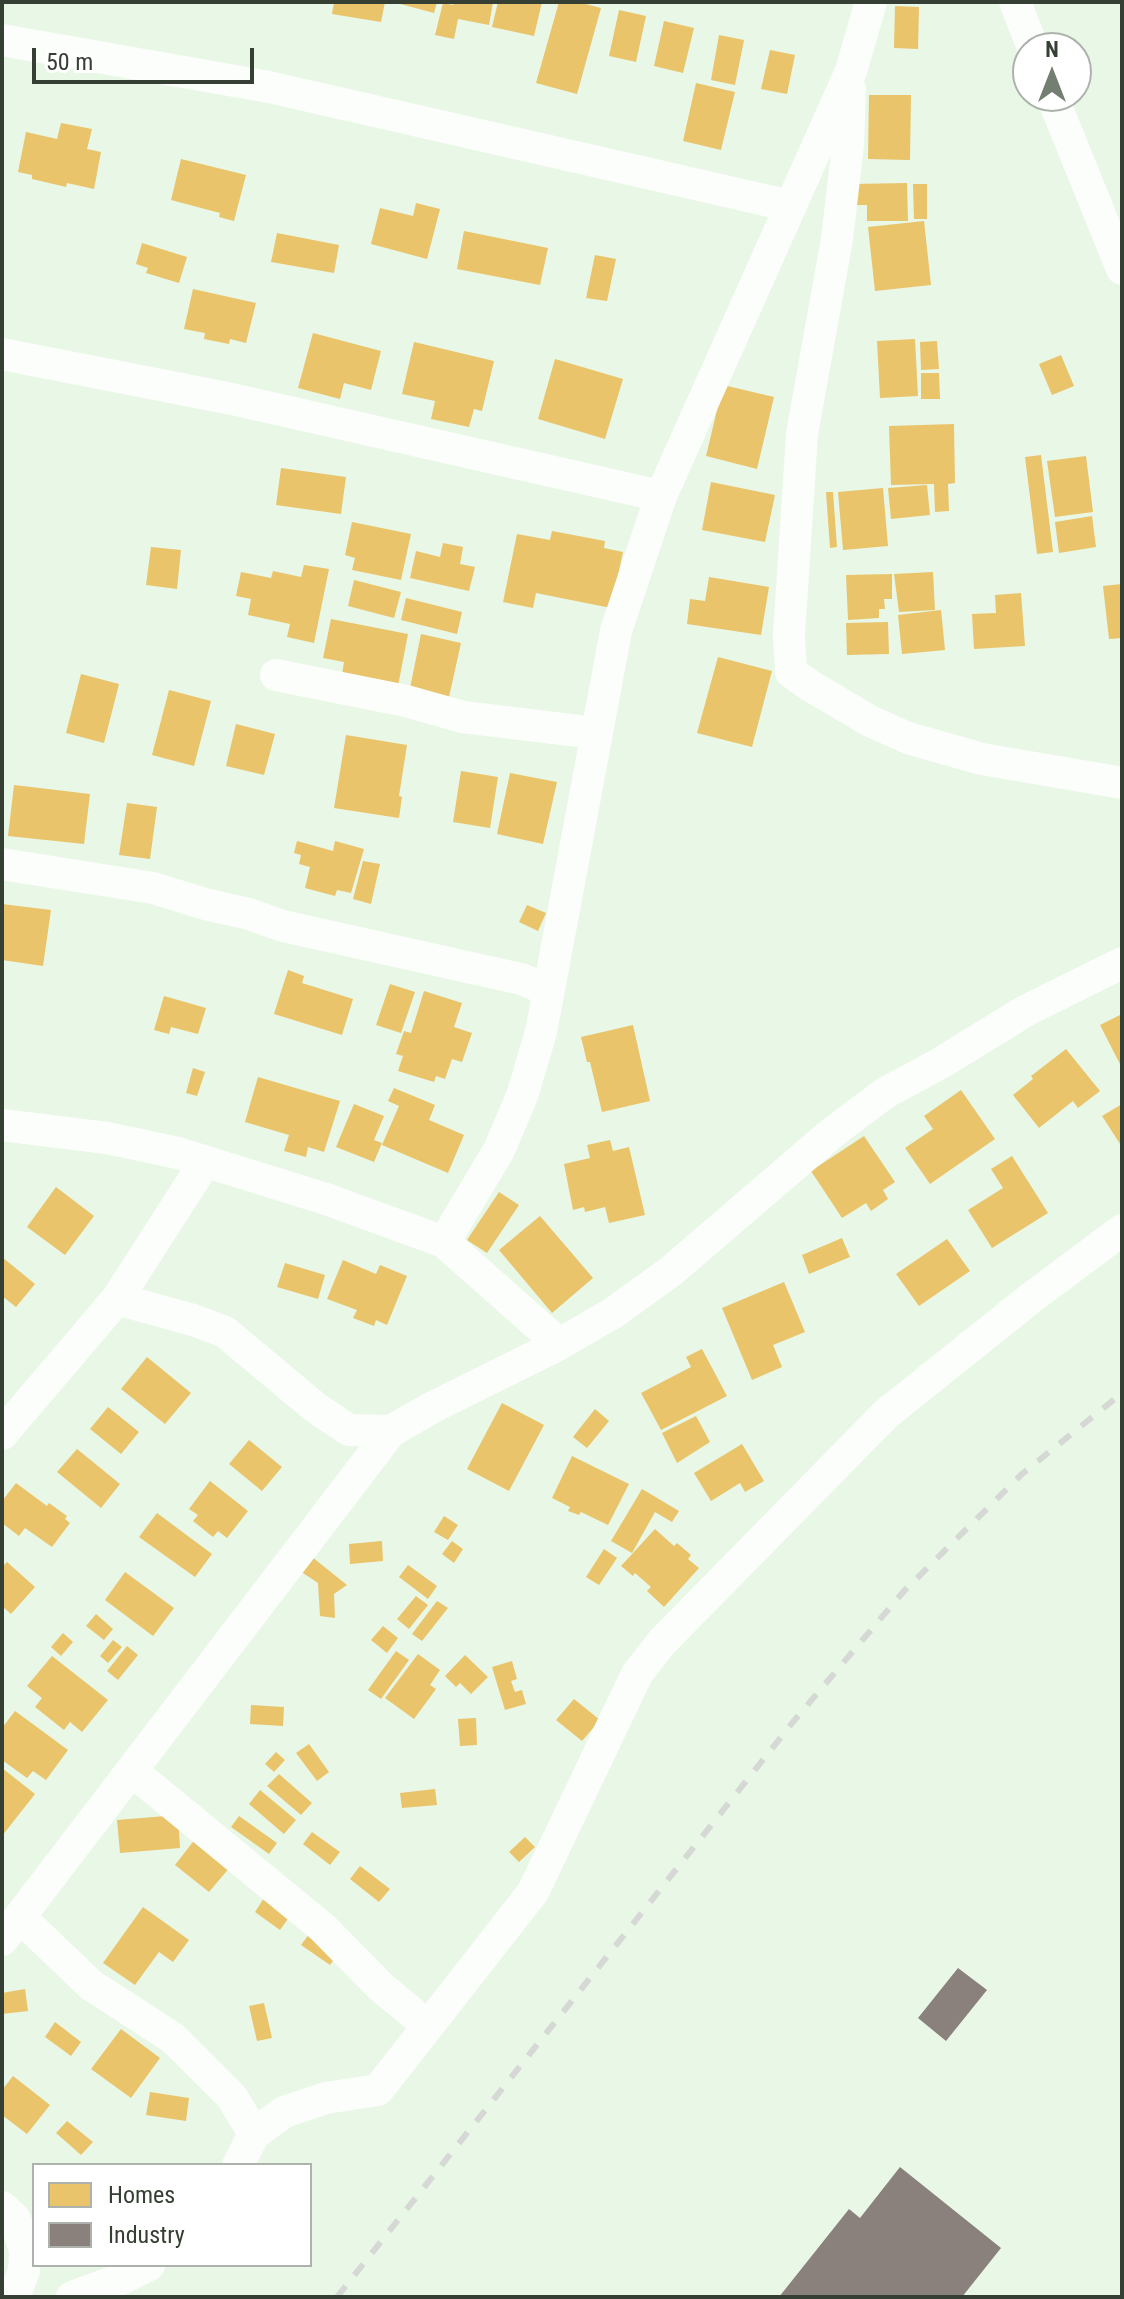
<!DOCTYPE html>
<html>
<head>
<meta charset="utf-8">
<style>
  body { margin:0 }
  #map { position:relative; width:1124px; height:2299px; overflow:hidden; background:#e9f7e6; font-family:"Roboto Condensed",sans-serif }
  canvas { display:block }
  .frame { position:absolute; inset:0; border:4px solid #353f33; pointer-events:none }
  .legend { position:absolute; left:32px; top:2163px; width:280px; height:104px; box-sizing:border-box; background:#fff; border:2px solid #aeb2ad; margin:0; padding:10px 14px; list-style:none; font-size:24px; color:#353f33 }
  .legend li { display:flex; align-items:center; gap:16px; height:40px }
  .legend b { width:40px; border:2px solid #aeb2ad }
  .north { position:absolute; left:1012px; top:32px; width:80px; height:80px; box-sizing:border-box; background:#fff; border:2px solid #aeb2ad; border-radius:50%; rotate:0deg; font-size:22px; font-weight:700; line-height:32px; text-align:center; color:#353f33 }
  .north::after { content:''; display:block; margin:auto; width:28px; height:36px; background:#747f72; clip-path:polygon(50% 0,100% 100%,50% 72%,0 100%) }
  .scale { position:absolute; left:32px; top:48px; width:222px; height:36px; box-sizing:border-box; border:4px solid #353f33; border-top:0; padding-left:10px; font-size:24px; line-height:28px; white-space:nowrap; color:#353f33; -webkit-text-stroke:6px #fff; paint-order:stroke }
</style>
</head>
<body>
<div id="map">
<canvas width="1124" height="2299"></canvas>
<div class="frame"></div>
<ul class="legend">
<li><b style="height:22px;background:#e9c46a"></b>Homes</li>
<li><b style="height:22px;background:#8a817c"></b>Industry</li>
</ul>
<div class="north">N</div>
<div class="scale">50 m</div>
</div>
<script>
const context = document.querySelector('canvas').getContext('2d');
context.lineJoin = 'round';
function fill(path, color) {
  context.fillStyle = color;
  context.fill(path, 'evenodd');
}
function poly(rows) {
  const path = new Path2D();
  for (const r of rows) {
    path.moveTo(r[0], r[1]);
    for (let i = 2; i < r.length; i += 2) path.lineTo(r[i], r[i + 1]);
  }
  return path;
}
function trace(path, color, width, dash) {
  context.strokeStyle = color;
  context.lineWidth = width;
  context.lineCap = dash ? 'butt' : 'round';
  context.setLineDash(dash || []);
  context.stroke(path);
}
fill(poly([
  [334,2,385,2,381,22,332,14],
  [393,2,437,2,434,13],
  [454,2,493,2,489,25,458,19,454,39,435,35,443,3,453,5],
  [498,2,542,2,534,36,492,27],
  [559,2,578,2,601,8,577,94,536,83],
  [895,6,919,7,918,49,894,48],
  [619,10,646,16,636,62,609,56],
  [664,21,694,28,683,73,654,66],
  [719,35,744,40,735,85,711,80],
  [770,50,795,55,787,94,761,89],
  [696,83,735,92,721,150,683,141],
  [869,95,911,95,910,160,868,159],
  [61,123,92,129,87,149,101,152,94,189,67,183,66,187,32,179,32,175,18,172,26,132,57,139],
  [181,159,246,175,234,221,219,217,220,213,171,200],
  [907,183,908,221,867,221,867,205,854,205,854,184],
  [913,184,927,184,927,219,914,219],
  [416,203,440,209,427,259,371,244,380,208,413,216],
  [924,221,931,285,875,291,868,227],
  [464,231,548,248,540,285,457,269],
  [277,233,339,245,334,273,271,262],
  [142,243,187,257,179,283,146,273,148,268,136,264],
  [595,255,616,259,607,301,586,298],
  [193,289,256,303,246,343,230,339,229,344,204,339,205,333,184,329],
  [313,333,381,351,371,390,344,383,340,399,298,388],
  [915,339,918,396,880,398,877,341],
  [937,341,939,369,921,370,920,342],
  [414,342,494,361,482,411,474,409,469,427,431,419,435,401,402,394],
  [1061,355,1074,386,1052,395,1039,364],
  [555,359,623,379,605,439,538,419],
  [921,373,939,373,940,399,921,399],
  [723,385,774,397,757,469,706,456],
  [954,424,955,483,948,484,949,511,935,512,934,484,891,485,889,426],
  [1041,455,1053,552,1037,554,1025,457],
  [1086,456,1093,512,1055,517,1047,461],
  [281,468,346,477,341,514,276,505],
  [711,482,775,495,765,542,702,530],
  [927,485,930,515,891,519,888,488],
  [883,488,888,546,843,550,838,492],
  [826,492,833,492,837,547,830,548],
  [1092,516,1096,547,1059,553,1055,522],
  [352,522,411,534,401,580,352,570,355,558,345,555],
  [552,531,605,541,604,548,623,552,611,608,536,593,533,608,503,602,517,534,550,540],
  [443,543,463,547,460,564,475,567,469,591,410,578,416,551,440,557],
  [151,547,181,550,177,589,146,585],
  [304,565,329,569,314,643,287,637,290,624,248,615,251,599,236,596,241,572,271,578,273,571,301,577],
  [933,572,935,610,899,612,894,574],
  [892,574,892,599,884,599,885,609,879,609,879,618,848,620,846,575],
  [709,577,769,587,761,635,687,624,690,599,705,601],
  [354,580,401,592,394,618,348,606],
  [1122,584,1122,638,1109,639,1103,586],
  [1021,593,1025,646,974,649,972,614,996,613,995,595],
  [406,598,462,612,457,634,401,620],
  [941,610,945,650,902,654,898,615],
  [331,619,408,634,398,686,342,675,344,662,323,658],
  [888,622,889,654,847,655,846,623],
  [421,634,461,643,449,697,410,688],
  [718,657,772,671,752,747,697,733],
  [81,674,119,684,104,743,66,733],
  [169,690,211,701,194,766,152,755],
  [236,724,275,734,264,775,226,766],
  [346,735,407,745,399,796,402,797,399,818,334,808],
  [461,771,498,777,490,828,453,822],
  [510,773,557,782,543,844,497,834],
  [14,785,90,794,84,844,8,836],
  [127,803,157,807,150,859,119,855],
  [297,841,333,851,335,841,364,849,351,893,337,890,335,896,305,888,310,867,299,864,301,855,294,853],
  [363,861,380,864,371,904,353,899],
  [2,904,51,910,43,966,2,960],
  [527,905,546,913,538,931,519,922],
  [288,970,304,976,302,983,353,999,342,1035,274,1014],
  [390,984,415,992,401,1033,376,1025],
  [424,991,462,1003,454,1027,472,1033,462,1062,452,1059,445,1079,436,1076,434,1082,398,1071,403,1056,396,1054,404,1031,411,1033],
  [164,996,206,1008,198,1034,171,1027,169,1034,154,1030],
  [1122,1014,1122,1068,1100,1025],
  [633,1025,650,1101,602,1112,590,1062,587,1062,581,1037],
  [1066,1049,1100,1091,1078,1108,1073,1101,1039,1128,1013,1095,1033,1079,1031,1076],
  [193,1068,205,1072,197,1096,186,1093],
  [258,1077,340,1101,324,1152,308,1147,306,1157,284,1151,289,1135,245,1122],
  [394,1088,435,1105,429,1120,464,1135,448,1173,382,1145,399,1106,388,1101],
  [961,1090,995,1139,930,1184,905,1148,933,1129,924,1116],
  [354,1104,384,1116,374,1140,382,1143,374,1162,336,1147],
  [1122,1104,1122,1147,1102,1116],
  [864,1136,895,1182,883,1190,888,1199,871,1211,866,1203,842,1218,811,1171],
  [610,1140,613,1151,629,1147,645,1215,609,1223,605,1207,585,1212,584,1207,573,1210,564,1164,590,1158,587,1145],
  [1012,1156,1048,1213,992,1248,968,1210,1003,1188,991,1169],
  [56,1187,94,1216,65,1255,27,1227],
  [499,1192,519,1205,487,1253,467,1240],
  [540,1216,593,1278,552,1313,499,1250],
  [842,1238,850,1257,809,1274,802,1255],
  [947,1239,970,1271,919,1306,896,1274],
  [2,1257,35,1284,16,1307,2,1296],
  [343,1260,376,1274,380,1265,407,1276,387,1325,376,1320,374,1326,353,1318,357,1310,327,1299],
  [285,1263,325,1275,318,1299,277,1287],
  [784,1282,805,1332,773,1345,782,1367,752,1380,722,1308],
  [702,1349,727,1396,661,1430,641,1393,691,1367,686,1357],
  [147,1357,191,1393,165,1424,121,1389],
  [502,1403,544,1425,509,1491,467,1469],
  [108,1407,139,1432,121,1454,90,1429],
  [595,1409,609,1421,587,1448,573,1437],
  [696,1416,710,1442,677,1463,662,1433],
  [249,1440,282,1467,262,1491,229,1464],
  [742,1444,764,1481,745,1492,740,1483,711,1501,694,1473],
  [77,1449,120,1484,101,1508,57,1472],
  [572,1456,629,1484,608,1525,581,1512,579,1515,568,1511,570,1507,552,1498],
  [210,1481,248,1511,227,1538,218,1531,213,1537,193,1521,198,1515,189,1509],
  [16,1483,47,1506,49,1503,67,1516,65,1519,70,1523,52,1547,25,1528,19,1536,2,1523,2,1501],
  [642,1489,679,1511,672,1522,655,1512,632,1553,611,1541],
  [157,1513,212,1554,195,1577,139,1537],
  [444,1516,458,1525,448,1540,434,1532],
  [655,1529,674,1546,677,1543,691,1555,688,1559,699,1568,664,1607,647,1591,651,1587,635,1573,633,1576,621,1566],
  [382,1541,383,1561,350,1564,349,1544],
  [452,1541,463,1549,454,1563,442,1554],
  [604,1549,617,1558,599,1585,586,1577],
  [312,1557,347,1585,334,1594,335,1618,320,1616,318,1583,300,1571],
  [7,1562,35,1587,11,1614,2,1606,2,1567],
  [408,1565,437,1586,428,1599,399,1577],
  [125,1572,174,1608,153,1636,105,1600],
  [416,1596,428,1605,409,1629,397,1619],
  [437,1601,448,1608,422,1641,412,1634],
  [96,1614,113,1629,104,1640,86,1626],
  [383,1626,398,1638,387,1653,371,1640],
  [63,1633,73,1642,61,1656,51,1647],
  [113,1640,122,1647,108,1663,100,1656],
  [127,1646,138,1655,118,1680,107,1671],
  [396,1651,409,1660,381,1699,368,1690],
  [418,1654,440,1670,430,1685,436,1689,414,1719,385,1698],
  [465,1655,488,1677,471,1694,460,1683,456,1687,445,1676],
  [52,1656,108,1700,82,1732,70,1722,64,1730,35,1707,42,1698,27,1686],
  [512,1661,517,1679,511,1681,515,1692,522,1690,526,1704,505,1710,492,1667],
  [574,1699,600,1720,582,1741,556,1720],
  [251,1705,284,1707,283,1726,250,1724],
  [15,1711,68,1750,46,1780,33,1771,27,1778,2,1760,2,1728],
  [476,1718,477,1745,460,1746,458,1719],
  [309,1744,329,1772,317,1781,296,1753],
  [276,1752,285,1760,274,1772,265,1764],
  [2,1768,35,1794,2,1836],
  [279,1774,312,1803,301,1815,267,1786],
  [435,1789,437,1805,402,1808,400,1793],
  [260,1790,296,1820,284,1834,249,1804],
  [178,1815,180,1848,120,1853,117,1820],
  [239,1816,277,1843,269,1854,231,1827],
  [312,1832,340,1852,330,1865,303,1844],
  [525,1837,535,1847,519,1862,509,1852],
  [196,1838,231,1866,209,1892,175,1865],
  [360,1866,390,1889,379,1902,350,1879],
  [264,1898,290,1916,280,1930,255,1912],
  [143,1907,189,1940,173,1962,159,1952,135,1985,103,1963],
  [312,1930,340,1951,330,1965,301,1945],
  [25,1989,28,2011,2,2014,2,1993],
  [264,2003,272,2038,257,2041,249,2006],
  [55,2022,81,2042,71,2056,45,2037],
  [121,2029,160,2058,131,2098,91,2069],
  [13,2076,50,2105,27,2134,2,2115,2,2090],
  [150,2092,189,2098,186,2121,146,2115],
  [67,2121,93,2142,81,2155,56,2133]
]), '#e9c46a');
fill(poly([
  [958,1968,987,1990,946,2041,918,2018],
  [900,2167,1001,2248,962,2297,779,2297,849,2209,860,2218]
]), '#8a817c');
trace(poly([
  [1015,2,1033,48],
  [2,40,269,87,791,206],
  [850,89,848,145,837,239,802,434,789,635,791,672,809,685,870,721,908,738,982,759,1122,783],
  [1052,96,1122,269],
  [2,354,232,399,661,496],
  [276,675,406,701,463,717,595,733],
  [2,864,153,888,205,904,249,914,283,926,521,979,548,990],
  [2,1125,107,1138,178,1153,326,1199,444,1242,548,1334,556,1346],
  [444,1242,499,1150,522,1096,541,1032,616,631,661,496,851,71,871,2],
  [391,1431,433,1407,556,1346,613,1313,670,1272,833,1132,885,1093,939,1064,1027,1010,1122,963],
  [2,1434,117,1299,205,1162],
  [132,1771,323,1928,381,1987,427,2025],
  [21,1918,91,1985,173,2038,232,2097,254,2134],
  [2,1940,391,1431,349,1430,316,1408,225,1332,193,1320,117,1299],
  [238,2165,254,2134,284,2112,326,2098,378,2090,533,1892,637,1674,662,1642,886,1414,1031,1298,1122,1230],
  [2,2207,15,2219,25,2250,24,2271,14,2297],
  [72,2297,121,2279,149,2265]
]), '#fcfefb', 32);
trace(poly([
  [337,2297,793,1722,904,1591,1022,1474,1122,1393]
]), '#d5d8d4', 6, [14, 14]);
</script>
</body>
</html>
